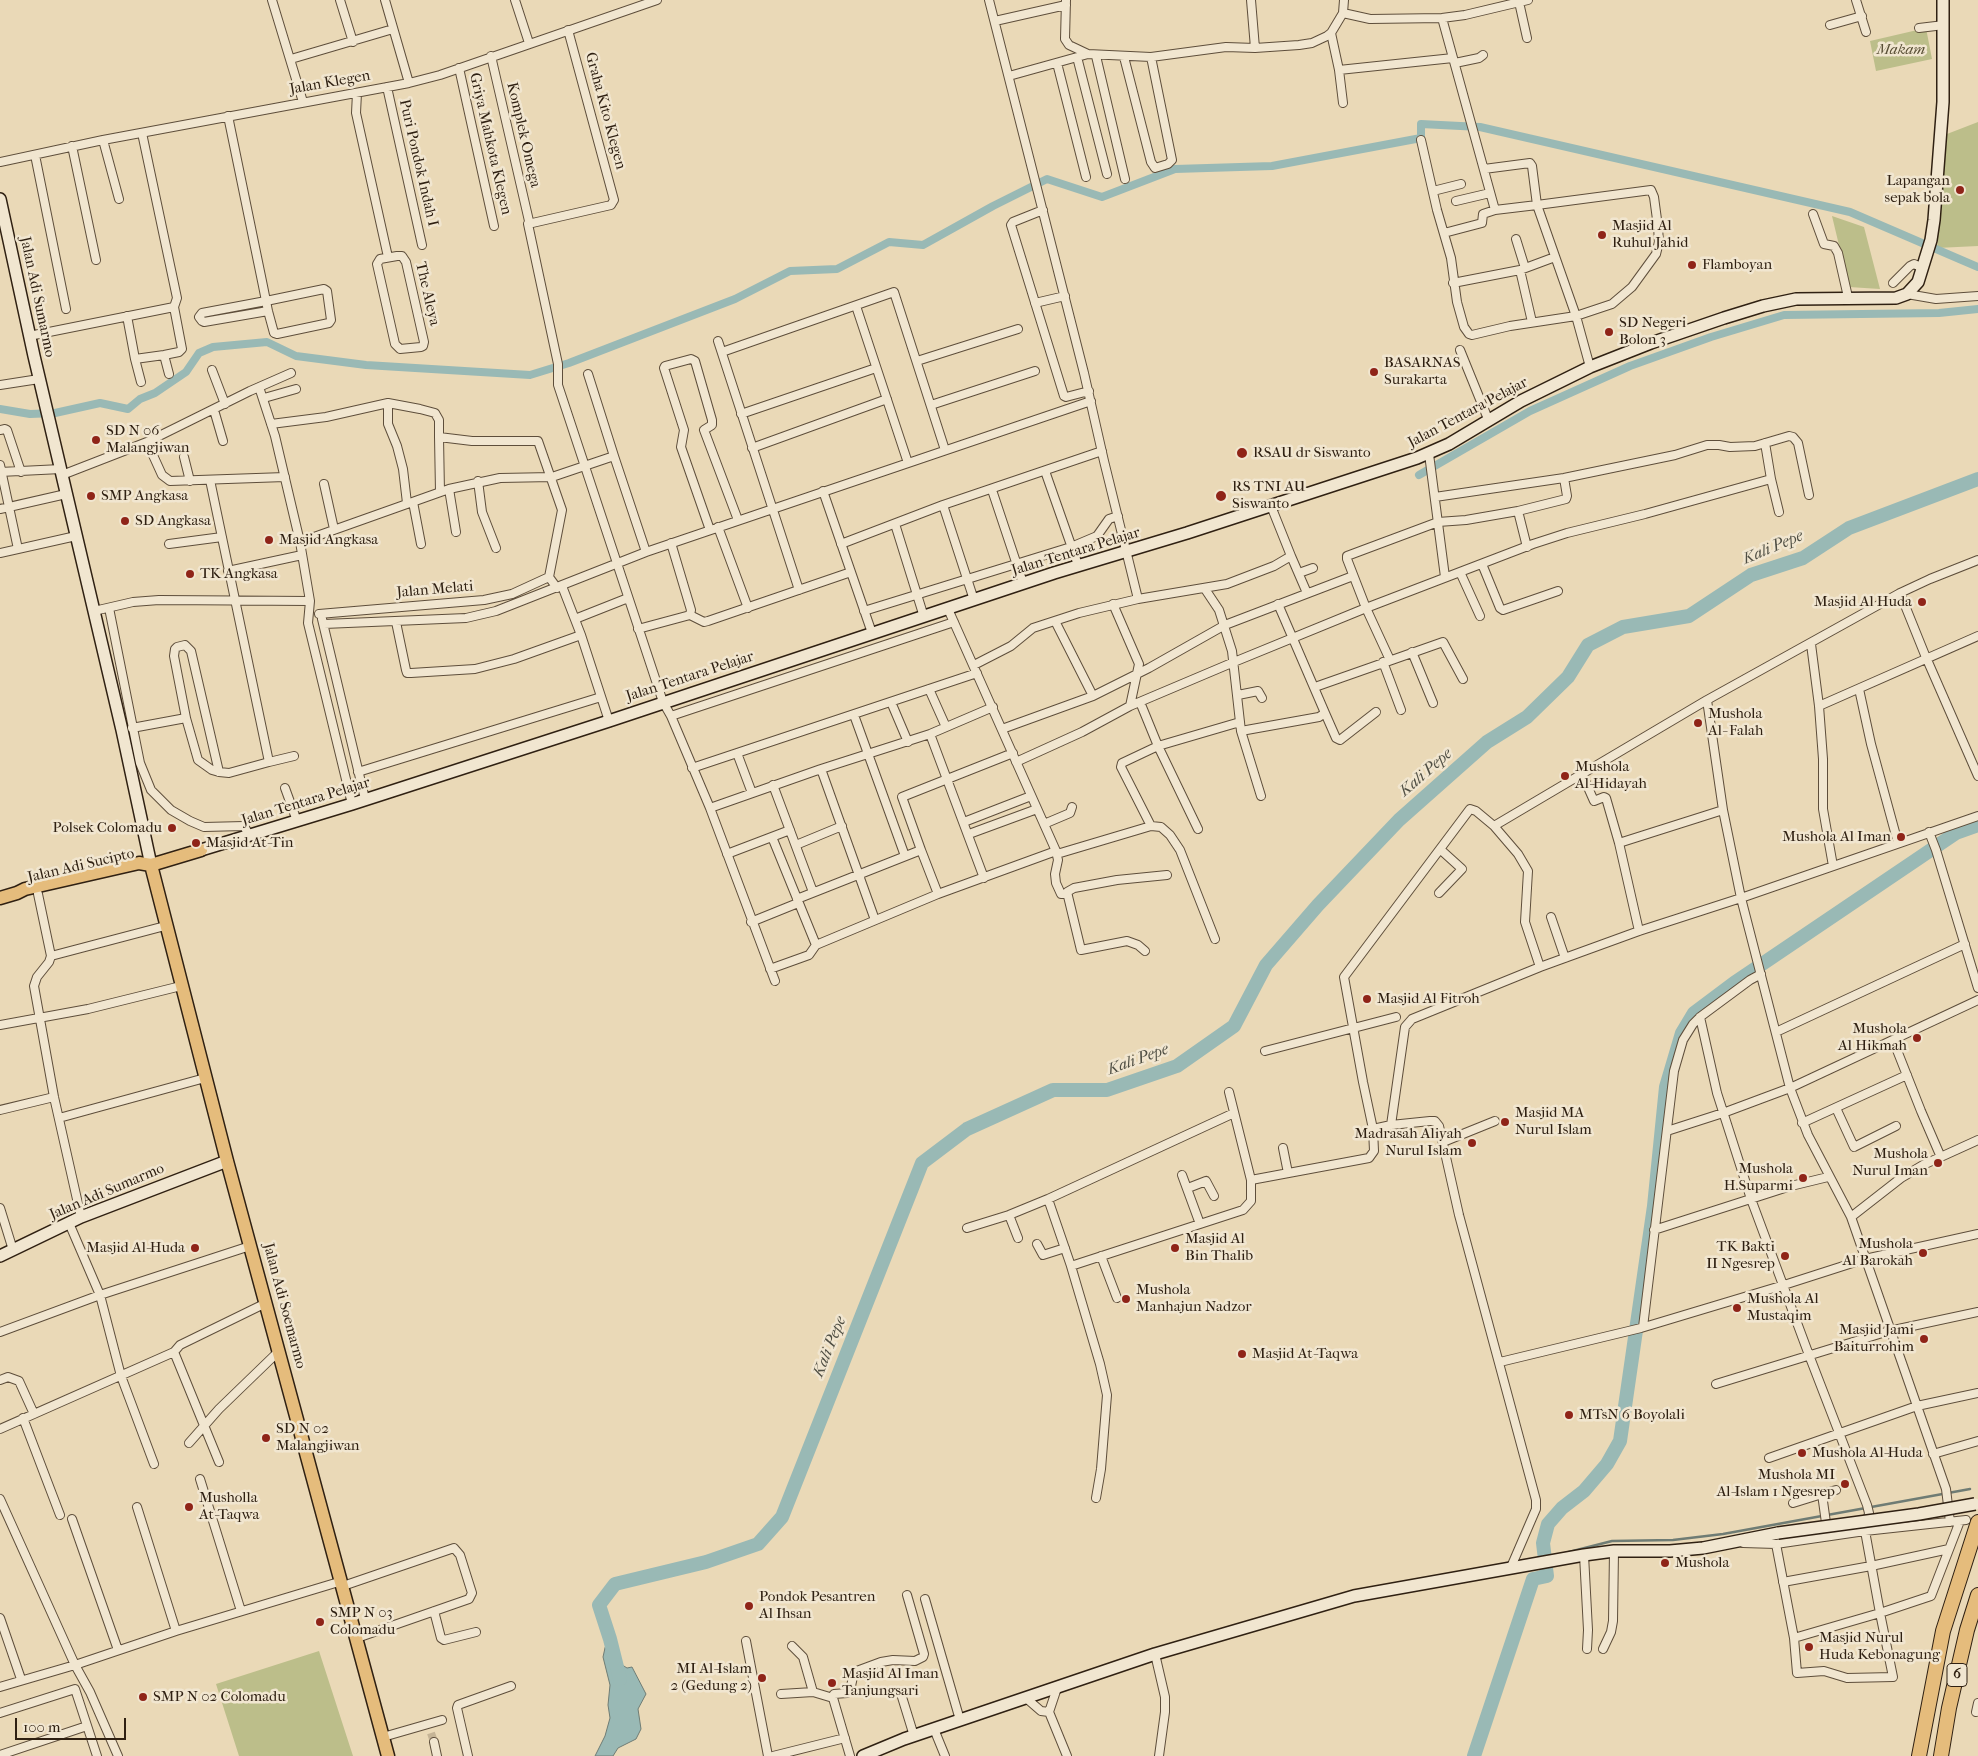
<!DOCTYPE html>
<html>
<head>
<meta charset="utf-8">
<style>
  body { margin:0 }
  #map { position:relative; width:1978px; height:1756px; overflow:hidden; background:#ead9b7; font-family:"IM FELL French Canon",serif }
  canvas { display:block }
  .scale { position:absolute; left:15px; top:1718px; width:111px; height:22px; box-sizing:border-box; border:2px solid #2f2012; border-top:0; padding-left:6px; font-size:15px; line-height:18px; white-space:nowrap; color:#2f2012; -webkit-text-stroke:4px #f1e6d0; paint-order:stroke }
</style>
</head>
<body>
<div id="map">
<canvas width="1978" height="1756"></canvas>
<div class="scale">100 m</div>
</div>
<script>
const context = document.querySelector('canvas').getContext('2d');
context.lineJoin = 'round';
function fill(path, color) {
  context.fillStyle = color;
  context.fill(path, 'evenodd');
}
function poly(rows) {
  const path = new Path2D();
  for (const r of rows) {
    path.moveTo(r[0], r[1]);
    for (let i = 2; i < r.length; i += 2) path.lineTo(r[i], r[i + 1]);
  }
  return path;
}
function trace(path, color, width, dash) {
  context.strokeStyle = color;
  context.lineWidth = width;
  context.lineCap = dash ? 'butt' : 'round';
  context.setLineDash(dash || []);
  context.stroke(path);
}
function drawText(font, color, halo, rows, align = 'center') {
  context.font = font + ' "IM FELL French Canon",serif';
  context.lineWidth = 5;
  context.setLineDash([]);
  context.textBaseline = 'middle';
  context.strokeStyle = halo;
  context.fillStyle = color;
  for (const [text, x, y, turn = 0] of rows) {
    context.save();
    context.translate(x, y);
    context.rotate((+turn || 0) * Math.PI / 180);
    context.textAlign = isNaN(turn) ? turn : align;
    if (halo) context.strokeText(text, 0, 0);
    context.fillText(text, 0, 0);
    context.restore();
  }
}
fill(poly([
  [1926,28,1932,59,1876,71,1870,41],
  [1978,122,1978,246,1937,248,1947,134],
  [1832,216,1864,227,1880,289,1849,287],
  [319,1651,353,1756,239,1756,216,1684]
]), '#bcbe8a');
const water = poly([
  [605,1648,616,1661,627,1668,632,1667,646,1694,638,1709,641,1729,636,1739,618,1748,613,1756,595,1756,605,1736,610,1718,608,1705,610,1685,603,1657,605,1648]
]);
fill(water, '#99b9b5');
trace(water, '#6f7c74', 1);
trace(poly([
  [1565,1553,1612,1541,1673,1540,1723,1534,1970,1489]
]), '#6f7c74', 2.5);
trace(poly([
  [0,409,30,414,55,413,100,403,128,409,140,399,155,393,186,372,199,353,213,347,267,342,296,356,366,365,530,375,569,363,735,299,790,271,837,269,889,242,923,245,993,206,1047,179,1102,197,1175,169,1272,166,1421,138,1421,124,1480,127,1850,212,1978,267],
  [1419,475,1530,411,1630,366,1711,337,1784,315,1939,313,1978,309]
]), '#99b9b5', 8);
trace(poly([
  [620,1679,610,1639,599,1605,615,1584,706,1562,758,1544,782,1517,922,1163,967,1129,1053,1090,1107,1090,1177,1066,1234,1026,1266,965,1318,905,1399,820,1487,742,1527,717,1568,677,1588,645,1623,627,1689,616,1751,575,1803,558,1849,528,1978,479],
  [1474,1756,1533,1579,1547,1576,1543,1543,1548,1524,1562,1508,1584,1491,1607,1464,1620,1441,1654,1206,1666,1087,1682,1033,1694,1013,1734,983,1956,833,1978,825]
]), '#99b9b5', 14);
trace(poly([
  [431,1733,434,1742]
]), '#c5b496', 8, [8, 4]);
const minor = poly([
  [272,0,303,102],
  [340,0,353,42],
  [385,0,409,83],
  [515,0,529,43],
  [989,0,1084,373,1104,461,1138,599],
  [1251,0,1255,48],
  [1344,0,1343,13,1370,19,1442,18,1465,15,1528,0],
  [1856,0,1866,32],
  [1519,2,1527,38],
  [1442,18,1495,210,1537,205,1576,316,1590,367],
  [995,21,1066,5],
  [1830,25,1862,16],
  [1919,28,1944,25],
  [568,30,614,200,611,205,528,224,558,364,558,385,663,702,671,716,710,808,775,981],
  [1331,33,1339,70,1453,58],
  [1088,54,1151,57,1226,47,1255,48,1299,45,1312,43,1327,36,1331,33,1343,13],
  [491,56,529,221],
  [1096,56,1125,179],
  [1077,57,1107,174],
  [1124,57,1151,162,1155,168,1168,164,1172,160,1151,57],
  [291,59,393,29],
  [1057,63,1086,177],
  [1455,63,1479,58,1483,55],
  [459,68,494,226],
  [1339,70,1343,103],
  [1009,76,1088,54,1069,45,1065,39,1066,0],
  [387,87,422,245],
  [357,93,356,113,388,257],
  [228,116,263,286,268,311,274,333,277,334,329,323,331,320,327,291,324,289,266,301,202,313,199,317,202,321,204,322,268,311],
  [103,140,119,199],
  [1421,140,1437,210,1451,258,1457,302,1464,327,1469,334,1472,335,1510,326,1576,316,1612,304,1632,287,1656,254,1659,242,1658,227,1654,197,1651,190,1537,205,1532,166,1530,163,1484,169],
  [72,146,96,260],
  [35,155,66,309],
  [0,162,103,140,409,83,440,75,657,0],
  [1433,191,1461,184],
  [1456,201,1490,193],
  [1043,210,1013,222,1011,225,1064,396,1066,397,1089,391],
  [1813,214,1824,244,1834,246,1838,253,1848,297],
  [1444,233,1482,223,1483,214,1495,210],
  [1516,239,1525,268],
  [397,256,402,256,406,262,424,342,423,346,421,347,400,349,395,344,377,264,380,259,397,256],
  [1520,270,1532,322],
  [1453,283,1520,270,1555,257],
  [1893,283,1910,266,1914,264,1923,268],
  [1907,294,1936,299,1978,296],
  [1035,303,1065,296],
  [856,306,908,463],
  [127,316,135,359,164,355,179,352,182,349,174,307,177,298,142,133],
  [29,336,174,307],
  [718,341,799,590],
  [1460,350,1488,419],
  [722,352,894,292,945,450],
  [164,355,169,374],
  [135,359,141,382],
  [917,361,1018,329],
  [212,370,225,404],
  [588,374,614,456],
  [0,385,39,379],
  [259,387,275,436,300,542,310,601,308,623,352,804],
  [264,398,296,389],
  [388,403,388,424,397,446,403,469,407,503],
  [931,405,1035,371],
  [214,410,223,441],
  [741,414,876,368],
  [271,424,326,417,388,403,420,409,435,413,439,420,439,437,472,441,538,441,562,510,549,577,557,588],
  [0,430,5,429,7,430,21,472],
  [439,437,440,492],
  [147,442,162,475,170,481,285,477],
  [752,448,887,399],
  [1429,454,1445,577],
  [184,457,190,481],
  [0,465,18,549],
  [1045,471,1078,565],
  [0,472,61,469],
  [62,475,147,442,250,391,291,373],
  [1771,479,1779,512],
  [210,480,269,762,229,773,219,772,212,770,198,760,186,718,174,656,175,649,177,647,185,645,191,651,219,772],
  [478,481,482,512,496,548],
  [324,484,334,529],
  [449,489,456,532],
  [992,490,1023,583],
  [823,491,872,633],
  [1435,497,1564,478,1675,455,1707,445,1719,445,1730,447,1755,446,1789,436,1793,437,1798,443,1809,495],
  [413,502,421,544],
  [943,505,974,600],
  [0,509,66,494],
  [1518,511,1566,499,1567,496,1564,478],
  [895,524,924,617],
  [718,527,748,608],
  [710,530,681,447,684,430,664,368,665,366,691,359,695,361,712,420,712,425,704,430,738,520],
  [300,542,449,489,500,478,552,477,614,456,646,552],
  [671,543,691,610,690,615],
  [169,544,222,537],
  [841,544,943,505,1102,451],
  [0,553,76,536],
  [1291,556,1307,593],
  [1482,564,1500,608,1503,610,1558,591],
  [228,571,302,555],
  [1460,572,1480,616],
  [1299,573,1313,568],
  [562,586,581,635,609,721],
  [1205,589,1219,610,1232,651,1241,731,1261,796],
  [1900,593,1925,655,1978,776],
  [1113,604,1139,664,1130,706],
  [109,608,140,763,151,790,171,810,190,821,204,827,244,826,249,835],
  [948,609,1056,851,1058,860,1055,874,1056,883,1061,894,1066,894],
  [94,611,133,602,159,600,310,601],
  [864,611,1071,547,1097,536,1109,519,1118,516],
  [319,614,484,600,512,594,549,577],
  [322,619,365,799],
  [575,619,628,598],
  [1055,621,1093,696],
  [396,622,406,670,407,673,411,673,475,669,514,659,581,635],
  [324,624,466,618,496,611,646,552,1091,401],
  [638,629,690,615,704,622,708,621,851,572],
  [1811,644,1819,706,1823,759,1823,809,1833,866],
  [1412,652,1433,703],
  [1390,660,1366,608,1347,559,1347,556,1438,522,1466,520,1518,511,1527,547],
  [1383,662,1401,710],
  [974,665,1011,646,1033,628,1079,613,1138,599,1227,584,1274,566,1291,556,1271,506],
  [1315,687,1443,642,1463,679],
  [929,689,946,727],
  [1859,689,1871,744,1898,843],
  [1238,695,1258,691,1262,698],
  [891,702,908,742],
  [1140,702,1158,746,1198,829],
  [1819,706,1978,636],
  [1325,713,1336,738,1340,740,1376,712],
  [854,715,905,856],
  [671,716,954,622],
  [132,728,186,718],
  [1002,729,1093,696,1149,668,1225,625,1353,576],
  [1241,731,1319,717,1325,713,1278,604],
  [930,734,984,878],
  [737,753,752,793],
  [269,762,294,756],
  [1016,762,1082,732,1130,706,1234,662,1366,608,1533,544,1567,533,1645,514,1771,479,1765,443],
  [692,768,977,673],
  [821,769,875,920],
  [358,772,601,697],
  [1582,774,1594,801,1604,797,1606,798,1619,843],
  [773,785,813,892],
  [285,788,297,821],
  [710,808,821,769,930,734,993,707],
  [964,822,1031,796],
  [1044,824,1070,813,1072,807],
  [1151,826,1121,767,1122,763,1158,746,1240,722],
  [1494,826,1707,700,1900,593,1930,579,1978,560],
  [1929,832,1936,850,1978,988],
  [969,834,1037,809],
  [796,845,842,826],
  [921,850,938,894],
  [727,854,790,830],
  [1057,854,1151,826,1161,827,1170,835,1180,850,1215,939],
  [1439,893,1462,869,1441,850],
  [38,894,51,956,49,962,37,977,34,986,54,1097,81,1217],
  [797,899,921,850,902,797,1013,753],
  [1551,917,1565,958],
  [751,922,798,903],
  [1639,931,1619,843,1723,810],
  [816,945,938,894,1056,851],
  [1145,951,1138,945,1127,941,1081,950,1067,892,1074,888,1117,880,1167,875],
  [51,956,165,926],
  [1540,967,1525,922,1528,871,1518,854,1494,826,1476,811,1470,809,1344,977,1363,1082,1373,1129,1391,1125,1405,1027,1412,1019,1540,967,1639,931,1741,898,1723,810,1707,700],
  [770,969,809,955,816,945,772,837],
  [1700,1017,1717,1093,1751,1199,1809,1355,1867,1505,1869,1513,1865,1531,1880,1613,1931,1596,1960,1521],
  [0,1025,88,1009,181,986],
  [1776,1032,1965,944],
  [1893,1040,1921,1111,1940,1155],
  [1265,1051,1396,1017],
  [1229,1092,1251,1180],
  [1836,1108,1854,1147,1896,1126],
  [0,1110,54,1097],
  [59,1118,205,1078],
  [1802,1123,1907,1075],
  [1391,1125,1430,1121,1435,1121,1439,1126,1459,1215,1536,1500,1536,1509,1511,1567],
  [1667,1131,1723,1113,1790,1088,1978,1000],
  [1443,1142,1495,1121],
  [1283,1148,1288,1173],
  [1182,1175,1200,1224],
  [1188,1188,1206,1181,1214,1196],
  [1048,1199,1071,1266,1243,1210,1251,1201,1251,1180,1369,1158,1374,1151,1373,1129],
  [0,1208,13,1250],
  [1009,1215,1018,1238],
  [1851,1217,1901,1178,1923,1165,1978,1140],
  [69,1223,100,1295,121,1376,154,1464],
  [967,1228,1009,1215,1048,1199,1234,1113],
  [1654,1230,1791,1186,1828,1177],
  [1037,1244,1043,1255,1065,1248],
  [1101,1256,1117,1298],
  [1071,1266,1100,1364,1107,1395,1101,1469,1096,1498],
  [1643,1327,1674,1071,1683,1040,1693,1024,1700,1017,1750,980,1761,974],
  [0,1332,100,1295,250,1246],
  [174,1352,219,1462],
  [1500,1362,1641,1328,1784,1285,1865,1259,1978,1234],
  [0,1380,8,1377,19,1381,34,1414],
  [1716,1384,1889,1331,1978,1312],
  [23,1418,60,1515],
  [0,1429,174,1352,180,1345,266,1303],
  [189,1443,219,1409,279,1351],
  [1933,1454,1978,1441],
  [1769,1458,1917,1406,1978,1393],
  [200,1479,241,1611],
  [1822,1494,1836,1490],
  [0,1499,75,1665,0,1687],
  [1793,1503,1822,1494,1827,1530],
  [137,1507,176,1631],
  [72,1519,118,1650],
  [1950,1522,1946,1489,1851,1217,1808,1135,1790,1088,1741,898,1978,816],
  [1743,1543,1776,1544,1865,1531,1966,1520],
  [1776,1544,1794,1638,1797,1673,1824,1671,1847,1678,1893,1677,1880,1613,1794,1638],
  [1584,1555,1588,1630,1587,1649],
  [1783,1582,1871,1566,1949,1549],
  [343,1586,454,1548,460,1555,472,1593,469,1599,357,1638],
  [925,1599,960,1720],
  [434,1611,441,1638,444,1640,476,1632],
  [0,1618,21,1679],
  [746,1641,768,1756],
  [792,1646,803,1657,813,1692],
  [1603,1649,1611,1632,1613,1621,1614,1551],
  [1155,1654,1165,1697,1165,1712,1159,1756],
  [1057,1688,1049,1712,1067,1756],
  [781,1694,813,1692,833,1698,850,1756],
  [832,1697,834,1694,847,1693,850,1691,854,1672,881,1662,893,1660,915,1661,923,1657,924,1654,907,1595],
  [902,1697,914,1736],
  [1026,1698,1041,1711,1049,1712],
  [1976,1712,1978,1703],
  [0,1713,75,1689,97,1756],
  [934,1729,945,1756],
  [383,1737,442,1720],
  [434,1742,437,1756],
  [0,1755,87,1726],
  [118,1756,90,1692,75,1665,176,1631,342,1581],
  [468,1756,457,1708,458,1705,511,1686],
  [773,1756,845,1738]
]);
const secondary = poly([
  [0,199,34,356,122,730,151,865],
  [201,850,352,804,609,721,1054,573,1187,533,1417,458,1449,444,1521,401,1590,367,1651,343,1724,318,1763,306,1796,299,1896,298,1907,294,1918,282,1931,240,1934,220,1943,102,1943,0],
  [0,1256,81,1217,227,1161],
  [863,1756,904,1739,1155,1654,1354,1596,1584,1555,1614,1551,1670,1551,1703,1548,1778,1533]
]);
const primary = poly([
  [151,865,201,850]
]);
const trunk = poly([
  [151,865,227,1161,388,1756],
  [0,898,17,893,25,889,139,863,151,865]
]);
const motorway = poly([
  [1919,1756,1943,1631,1978,1522],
  [1941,1756,1949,1708,1967,1630,1978,1595]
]);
trace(minor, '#5e4e3b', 10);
trace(secondary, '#2f2012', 14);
trace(primary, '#2f2012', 15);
trace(trunk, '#2f2012', 15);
trace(motorway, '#2f2012', 16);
trace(minor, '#f1e6d0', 8);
trace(secondary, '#f1e6d0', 11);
trace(primary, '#e5bc7c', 12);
trace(trunk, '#e5bc7c', 12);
trace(motorway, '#e5bc7c', 14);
const secondaryBridge = poly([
  [1778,1533,1919,1514,1975,1504]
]);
trace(secondaryBridge, '#2f2012', 14, []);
trace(secondaryBridge, '#f1e6d0', 11);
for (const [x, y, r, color] of [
  [1960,190,5,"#8f2418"],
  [1602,235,5,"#8f2418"],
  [1692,265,5,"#8f2418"],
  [1609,332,5,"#8f2418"],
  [1374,372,5,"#8f2418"],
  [96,440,5,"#8f2418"],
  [1242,453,6,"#8f2418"],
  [91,496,5,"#8f2418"],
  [1221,496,6,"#8f2418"],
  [125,521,5,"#8f2418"],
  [269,540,5,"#8f2418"],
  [190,574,5,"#8f2418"],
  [1922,602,5,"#8f2418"],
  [1698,723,5,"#8f2418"],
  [1565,776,5,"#8f2418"],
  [172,828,5,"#8f2418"],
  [1901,837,5,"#8f2418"],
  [196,843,5,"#8f2418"],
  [1367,999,5,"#8f2418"],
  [1917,1038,5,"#8f2418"],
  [1505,1122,5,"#8f2418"],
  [1472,1143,5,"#8f2418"],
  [1938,1163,5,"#8f2418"],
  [1803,1178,5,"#8f2418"],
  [195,1248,5,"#8f2418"],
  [1175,1248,5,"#8f2418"],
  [1923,1253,5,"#8f2418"],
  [1785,1256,5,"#8f2418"],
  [1126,1299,5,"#8f2418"],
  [1737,1308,5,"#8f2418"],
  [1924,1339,5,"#8f2418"],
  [1242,1354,5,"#8f2418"],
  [1569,1415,5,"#8f2418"],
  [266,1438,5,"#8f2418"],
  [1802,1453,5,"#8f2418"],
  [1845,1484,5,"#8f2418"],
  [189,1507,5,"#8f2418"],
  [1665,1563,5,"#8f2418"],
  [749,1606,5,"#8f2418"],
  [320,1622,5,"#8f2418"],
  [1809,1647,5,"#8f2418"],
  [762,1678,5,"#8f2418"],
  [832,1683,5,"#8f2418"],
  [143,1697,5,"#8f2418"]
]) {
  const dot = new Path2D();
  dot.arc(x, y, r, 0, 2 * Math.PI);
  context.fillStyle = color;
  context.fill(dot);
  trace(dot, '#f1e6d0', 2);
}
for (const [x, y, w] of [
  [1957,1675,20]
]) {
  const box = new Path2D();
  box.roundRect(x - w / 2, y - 11.5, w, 23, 4);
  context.fillStyle = '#f1e6d0';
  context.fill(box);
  trace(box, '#2f2012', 1);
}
drawText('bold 14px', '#2f2012', null, [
  ["6",1957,1675]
]);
drawText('italic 15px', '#594f36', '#f1e6d0', [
  ["Makam",1901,50]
]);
drawText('15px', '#2f2012', '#f1e6d0', [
  ["Jalan Klegen",330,83,-10],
  ["Graha Kito Klegen",605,111,75],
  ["Komplek Omega",523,135,77],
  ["Griya Mahkota Klegen",490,144,77],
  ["Puri Pondok Indah I",418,163,77],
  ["The Aleya",427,294,77],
  ["Jalan Adi Sumarmo",37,297,78],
  ["Jalan Tentara Pelajar",1468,413,-28],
  ["Jalan Tentara Pelajar",1076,552,-17],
  ["Jalan Melati",435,590,-5],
  ["Jalan Tentara Pelajar",690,677,-18],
  ["Jalan Tentara Pelajar",306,802,-17],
  ["Jalan Adi Sucipto",81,866,-13],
  ["Jalan Adi Sumarmo",107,1192,-23],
  ["Jalan Adi Soemarmo",284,1306,75]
]);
drawText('15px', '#2f2012', '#f1e6d0', [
  ["Lapangan",1950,181,"right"],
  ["sepak bola",1950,198,"right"],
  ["Masjid Al",1612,226],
  ["Ruhul Jahid",1612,243],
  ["Flamboyan",1702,265],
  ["SD Negeri",1619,323],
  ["Bolon 3",1619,340],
  ["BASARNAS",1384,363],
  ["Surakarta",1384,380],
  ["SD N 06",106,431],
  ["Malangjiwan",106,448],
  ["RSAU dr Siswanto",1253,453],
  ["RS TNI AU",1232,487],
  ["Siswanto",1232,504],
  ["SMP Angkasa",101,496],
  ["SD Angkasa",135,521],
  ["Masjid Angkasa",279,540],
  ["TK Angkasa",200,574],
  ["Masjid Al Huda",1912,602,"right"],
  ["Mushola",1708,714],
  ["Al- Falah",1708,731],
  ["Mushola",1575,767],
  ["Al-Hidayah",1575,784],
  ["Polsek Colomadu",162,828,"right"],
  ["Mushola Al Iman",1891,837,"right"],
  ["Masjid At-Tin",206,843],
  ["Masjid Al Fitroh",1377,999],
  ["Mushola",1907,1029,"right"],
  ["Al Hikmah",1907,1046,"right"],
  ["Masjid MA",1515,1113],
  ["Nurul Islam",1515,1130],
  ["Madrasah Aliyah",1462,1134,"right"],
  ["Nurul Islam",1462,1151,"right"],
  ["Mushola",1928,1154,"right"],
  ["Nurul Iman",1928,1171,"right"],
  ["Mushola",1793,1169,"right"],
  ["H.Suparmi",1793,1186,"right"],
  ["Masjid Al",1185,1239],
  ["Bin Thalib",1185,1256],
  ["Mushola",1913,1244,"right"],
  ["Al Barokah",1913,1261,"right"],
  ["TK Bakti",1775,1247,"right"],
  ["II Ngesrep",1775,1264,"right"],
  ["Masjid Al-Huda",185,1248,"right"],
  ["Mushola",1136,1290],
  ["Manhajun Nadzor",1136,1307],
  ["Mushola Al",1747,1299],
  ["Mustaqim",1747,1316],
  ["Masjid Jami",1914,1330,"right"],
  ["Baiturrohim",1914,1347,"right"],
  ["Masjid At-Taqwa",1252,1354],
  ["MTsN 6 Boyolali",1579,1415],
  ["SD N 02",276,1429],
  ["Malangjiwan",276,1446],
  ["Mushola Al-Huda",1812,1453],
  ["Mushola MI",1835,1475,"right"],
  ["Al-Islam 1 Ngesrep",1835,1492,"right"],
  ["Musholla",199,1498],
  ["At-Taqwa",199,1515],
  ["Mushola",1675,1563],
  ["Pondok Pesantren",759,1597],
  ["Al Ihsan",759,1614],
  ["SMP N 03",330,1613],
  ["Colomadu",330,1630],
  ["Masjid Nurul",1819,1638],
  ["Huda Kebonagung",1819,1655],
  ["MI Al-Islam",752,1669,"right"],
  ["2 (Gedung 2)",752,1686,"right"],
  ["Masjid Al Iman",842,1674],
  ["Tanjungsari",842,1691],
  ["SMP N 02 Colomadu",153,1697]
], 'left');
drawText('italic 16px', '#4f4e43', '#f1e6d0', [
  ["Kali Pepe",1773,548,-23],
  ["Kali Pepe",1426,773,-41],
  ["Kali Pepe",1138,1060,-20],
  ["Kali Pepe",830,1347,-68]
]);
</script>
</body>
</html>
